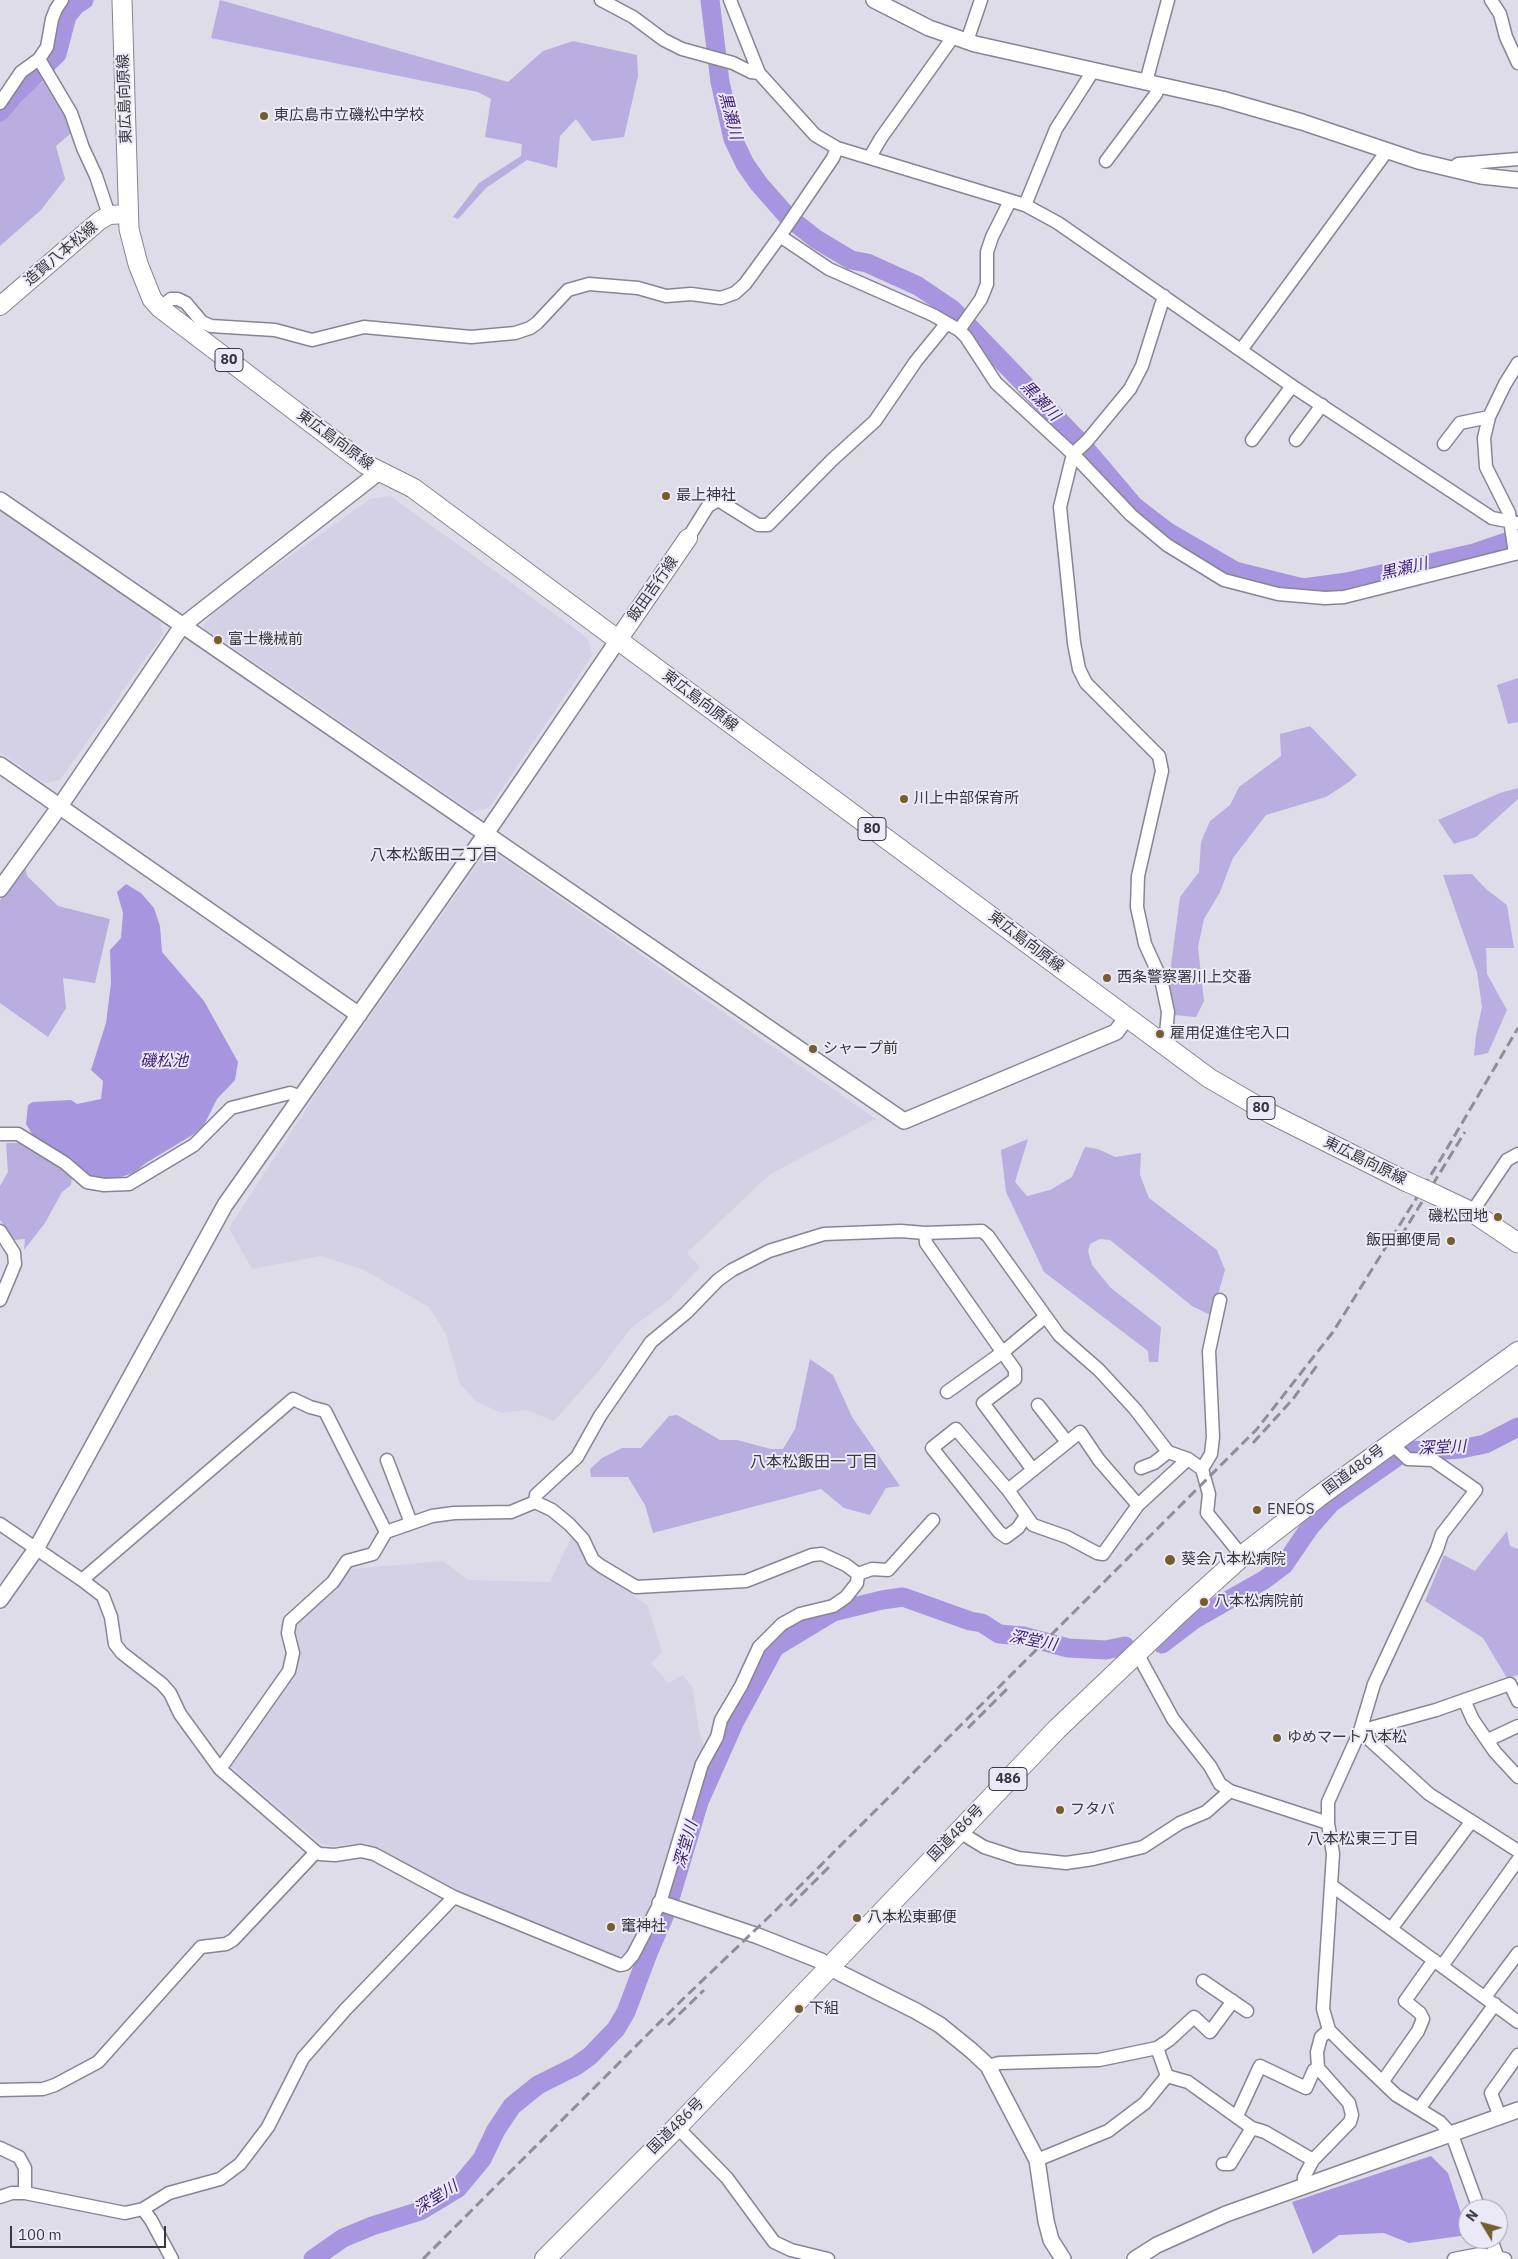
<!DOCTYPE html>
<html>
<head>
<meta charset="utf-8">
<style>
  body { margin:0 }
  #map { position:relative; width:1518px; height:2259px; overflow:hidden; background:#dfdcea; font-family:"IBM Plex Sans",sans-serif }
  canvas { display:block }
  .north { position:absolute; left:1458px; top:2199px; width:50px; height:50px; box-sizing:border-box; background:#ece9f7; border:1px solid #a4a2ad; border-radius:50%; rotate:307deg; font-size:14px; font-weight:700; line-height:20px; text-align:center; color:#39383e }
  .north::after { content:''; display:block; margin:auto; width:18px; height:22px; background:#755e2e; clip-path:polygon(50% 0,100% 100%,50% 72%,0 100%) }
  .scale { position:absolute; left:10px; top:2226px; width:156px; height:22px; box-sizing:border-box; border:2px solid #39383e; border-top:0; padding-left:6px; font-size:15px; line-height:18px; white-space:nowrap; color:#39383e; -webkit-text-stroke:4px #ece9f7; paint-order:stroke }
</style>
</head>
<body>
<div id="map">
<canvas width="1518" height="2259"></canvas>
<div class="north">N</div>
<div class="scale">100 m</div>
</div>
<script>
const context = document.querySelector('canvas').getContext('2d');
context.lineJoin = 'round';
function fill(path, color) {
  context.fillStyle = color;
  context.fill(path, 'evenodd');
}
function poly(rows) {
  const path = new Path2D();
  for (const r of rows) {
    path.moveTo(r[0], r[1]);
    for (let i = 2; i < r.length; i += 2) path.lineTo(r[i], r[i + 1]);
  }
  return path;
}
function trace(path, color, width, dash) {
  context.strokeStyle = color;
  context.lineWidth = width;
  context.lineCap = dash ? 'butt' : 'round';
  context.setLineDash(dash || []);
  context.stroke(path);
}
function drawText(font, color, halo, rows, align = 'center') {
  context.font = font + ' "IBM Plex Sans","Noto Sans JP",sans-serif';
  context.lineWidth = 4;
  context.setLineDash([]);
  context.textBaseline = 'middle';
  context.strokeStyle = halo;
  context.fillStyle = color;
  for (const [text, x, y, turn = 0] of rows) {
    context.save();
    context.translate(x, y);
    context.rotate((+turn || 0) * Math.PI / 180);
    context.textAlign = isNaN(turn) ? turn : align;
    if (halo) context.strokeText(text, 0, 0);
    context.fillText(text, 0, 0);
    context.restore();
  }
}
fill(poly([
  [390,496,588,638,592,656,489,808,471,811,203,627,217,608,370,499],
  [0,510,160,621,163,634,60,780,44,783,0,752],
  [497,854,876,1119,770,1174,687,1253,700,1267,669,1300,630,1329,596,1374,554,1421,526,1410,501,1413,476,1401,460,1384,446,1334,429,1307,364,1270,321,1256,252,1269,229,1228,323,1083,482,858],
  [571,1538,579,1539,592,1565,648,1606,662,1652,651,1663,668,1683,683,1675,693,1689,699,1731,704,1746,698,1757,663,1874,645,1920,630,1950,617,1957,453,1890,451,1887,366,1843,332,1846,320,1843,231,1767,293,1675,299,1660,293,1630,300,1615,335,1589,351,1569,443,1561,468,1580,550,1582]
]), '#d4d0e5');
fill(poly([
  [220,0,508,82,543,51,573,41,637,55,638,76,624,137,592,141,576,119,560,136,557,168,527,160,486,188,458,219,453,217,479,183,521,156,522,144,485,137,491,99,478,92,211,38],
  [50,76,76,129,56,146,65,179,41,210,0,246,0,115],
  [1518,678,1518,722,1508,724,1497,685],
  [1310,726,1357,775,1349,782,1326,797,1266,815,1233,858,1220,892,1204,919,1198,947,1204,1001,1196,1017,1173,1015,1169,980,1180,897,1199,872,1201,842,1210,821,1230,805,1239,787,1281,756,1280,734],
  [1518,788,1518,799,1476,837,1454,844,1438,820,1500,793],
  [25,866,27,876,58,906,110,919,95,983,63,978,66,1008,48,1037,0,1003,0,900],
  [1472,874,1486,889,1507,905,1514,948,1486,948,1487,974,1507,1010,1488,1053,1474,1056,1476,1035,1482,1007,1477,972,1443,875],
  [1028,1139,1015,1182,1027,1196,1050,1190,1072,1177,1085,1147,1098,1149,1115,1157,1141,1153,1140,1175,1149,1198,1217,1250,1225,1270,1212,1316,1192,1306,1110,1240,1100,1239,1090,1244,1088,1251,1092,1265,1111,1288,1161,1327,1158,1362,1149,1362,1148,1351,1044,1272,1006,1192,1001,1150],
  [6,1143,21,1143,57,1162,72,1177,71,1185,62,1192,45,1223,24,1250,25,1239,14,1240,0,1220,0,1186,8,1172],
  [810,1359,833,1375,852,1417,900,1486,886,1488,870,1515,844,1508,821,1489,653,1533,645,1505,628,1477,591,1477,590,1469,602,1458,622,1448,641,1448,669,1416,677,1415,720,1440,737,1440,771,1449,783,1449,795,1429],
  [1507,1531,1510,1546,1518,1549,1518,1675,1507,1678,1483,1638,1425,1601,1444,1555,1475,1571]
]), '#b9aedf');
fill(poly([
  [126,884,141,893,154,908,160,926,162,952,204,1001,238,1062,235,1080,217,1099,204,1125,194,1134,146,1163,134,1173,114,1179,93,1178,60,1154,35,1139,26,1124,28,1105,33,1102,71,1100,77,1104,101,1099,103,1081,91,1070,106,1023,111,983,110,950,121,938,123,913,117,892],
  [1431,2156,1448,2173,1468,2235,1409,2243,1384,2233,1339,2235,1313,2254,1292,2202]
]), '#a795df');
trace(poly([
  [710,0,720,82,733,139,745,164,759,184,788,217,816,239,851,260,867,263,918,286,952,309,1078,440,1134,506,1168,532,1235,571,1303,588,1347,582,1474,553,1518,538],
  [0,112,14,95,57,54,67,16,76,5,84,0],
  [1162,1644,1195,1619,1264,1580,1284,1565,1310,1527,1331,1503,1407,1450,1432,1451,1461,1449,1485,1444,1518,1427],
  [313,2259,343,2238,372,2226,420,2211,458,2188,482,2159,496,2130,512,2106,538,2085,576,2066,590,2056,616,2029,626,2012,649,1951,666,1912,699,1802,735,1721,775,1647,833,1612,882,1600,903,1597,970,1621,982,1623,999,1634,1023,1636,1068,1648,1106,1650,1125,1646]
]), '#a795df', 19);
const minor = poly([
  [601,0,633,17,664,40,682,49,733,63,751,72,759,73],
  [730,0,759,73,815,135,837,148,1025,205,1058,223,1292,386,1492,518,1518,523],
  [1491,0,1500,14,1506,37,1518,63],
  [967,41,981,0],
  [39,59,71,113,83,148,96,176,109,215],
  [1146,82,1168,0],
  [0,103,21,72,39,59,47,47,52,19,56,9,62,0],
  [870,157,881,138,953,37],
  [1106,161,1156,94,1159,85],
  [1451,170,1458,164,1518,159],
  [1025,205,1056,129,1093,71],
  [780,236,829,269,933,315,959,330,966,337,996,383,1073,454,1131,515,1167,545,1224,580,1278,594,1325,598,1344,597,1518,553],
  [1164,296,1142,366,1130,389,1087,441,1073,454,1060,507,1074,643,1079,669,1086,683,1159,756,1162,771,1138,876,1137,907,1145,944,1161,979,1168,1012,1165,1045],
  [160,308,171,299,178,299,186,303,202,322,211,326,275,330,312,340,364,327,471,337,515,333,530,328,537,323,568,290,589,284,638,288,666,296,691,294,721,298,735,293,745,284,780,236,833,158,837,148],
  [959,330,981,299,987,284,987,252,992,237,1010,201],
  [1241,350,1387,151],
  [1252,440,1292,386],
  [1296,440,1322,405],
  [1444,444,1460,423,1489,417],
  [688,538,708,506,718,500,758,525,768,525,832,460,875,421,916,361,947,323],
  [1515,554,1509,513,1486,467,1484,438,1489,417,1505,384,1518,363],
  [0,1134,18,1134,65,1163,87,1182,104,1185,129,1184,194,1145,231,1108,290,1093,301,1097],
  [1472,1212,1507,1160,1518,1154],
  [0,1231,14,1253,15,1264,0,1300],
  [925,1233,926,1243,1015,1370,1015,1379,983,1403,1033,1470],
  [947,1392,1003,1352,1045,1317],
  [1038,1405,1067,1442],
  [1391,1443,1408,1459,1433,1460,1476,1490,1442,1534,1437,1549,1374,1684,1360,1731,1328,1802,1328,1823,1333,1854,1323,2009,1329,2030,1350,2051,1396,2095,1440,2122,1452,2135,1479,2209],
  [387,1460,411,1523],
  [1141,1468,1154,1463,1168,1452],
  [1202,1469,1211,1454,1213,1437,1209,1351,1220,1300],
  [1008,1490,1080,1432,1099,1460,1138,1505],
  [535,1502,536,1495,577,1457,600,1416,651,1342,686,1313,718,1280,732,1270,769,1251,824,1234,901,1231,925,1233,982,1231,988,1236,1059,1335,1099,1370,1135,1409,1168,1452,1188,1459,1202,1469,1209,1494,1207,1513,1242,1556],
  [1026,1516,1018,1528,1006,1537,999,1532,932,1448,956,1429,1008,1490,1033,1525,1067,1537,1097,1553,1103,1554,1138,1505,1188,1459],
  [0,1524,82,1580,103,1596,111,1617,115,1644,122,1653,162,1684,170,1693,180,1714,220,1769,316,1852,320,1854,335,1855,361,1851,374,1854,454,1897,620,1965,625,1964,633,1955,660,1903,702,1764,717,1737,721,1720,741,1686,759,1647,782,1624,800,1614,833,1606,846,1597,857,1583,858,1574],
  [858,1574,872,1569,888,1570,933,1520],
  [82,1580,293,1399,310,1407,325,1411,386,1532],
  [1137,1653,1173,1719,1210,1766,1220,1784,1230,1791,1328,1823],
  [1464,1700,1473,1720,1495,1752,1518,1777],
  [1360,1731,1429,1794,1518,1851],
  [1360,1731,1436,1710,1510,1684,1518,1701],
  [1488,1740,1518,1726],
  [220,1769,289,1671,293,1653,288,1633,290,1621,333,1582,347,1561,373,1554,386,1532,432,1516,454,1513,511,1512,535,1502,552,1510,569,1524,583,1539,593,1560,601,1566,636,1587,746,1581,812,1555,822,1554,846,1565,858,1574],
  [958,1831,984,1847,1018,1858,1066,1863,1093,1859,1143,1847,1180,1823,1206,1812,1230,1791],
  [1331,1885,1518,2022],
  [1391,1929,1471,1822],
  [1442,1966,1518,1860],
  [1203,1981,1247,2011],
  [1485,1997,1518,1953],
  [988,2066,999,2063,1099,2060,1157,2048,1169,2040,1194,2017,1210,2032,1233,2001],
  [1167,2076,1188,2082,1252,2128,1265,2132,1313,2160],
  [1383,2081,1418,2031,1423,2019,1420,2013,1405,2001,1434,1960],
  [0,2090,43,2089,55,2085,98,2062,201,1947,226,1944,233,1940,316,1852],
  [1419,2109,1495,2004],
  [1237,2116,1260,2066,1306,2088,1314,2070,1318,2068],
  [1500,2117,1491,2093,1518,2055],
  [677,2127,727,2178,774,2242,791,2250,828,2259],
  [0,2148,19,2157,25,2168,25,2193],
  [1037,2160,1108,2131,1145,2103,1167,2076,1157,2048],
  [1223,2164,1230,2164,1252,2128],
  [1304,2187,1304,2177,1313,2160,1350,2122,1352,2115,1349,2103,1318,2068,1317,2052,1321,2037,1329,2030],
  [0,2197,12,2193,25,2193,125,2213,143,2209,169,2193,220,2179,240,2164,268,2127,303,2058,345,2010,454,1897],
  [143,2209,151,2220,172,2259],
  [1491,2239,1497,2256],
  [1454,2259,1480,2254,1505,2259]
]);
const tertiary = poly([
  [874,0,929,28,975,44,1222,99,1302,122,1418,161,1481,176,1518,180],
  [0,500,904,1121,1116,1032,1127,1017],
  [0,765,359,1015],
  [0,889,60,806,182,626,379,472],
  [0,1600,36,1549,225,1205,485,835,618,640],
  [660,1903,758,1936,821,1961,828,1967,916,2011,940,2025,972,2051,988,2066,1037,2160,1046,2221,1051,2240,1063,2259],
  [1135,2259,1157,2245,1226,2214,1518,2110]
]);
const secondary = poly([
  [0,306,99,221,109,215,128,214],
  [618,640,688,538]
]);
const primary = poly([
  [122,0,129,229,138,264,152,299,160,308,365,464,413,488,1209,1078,1271,1114,1405,1181],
  [1434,1194,1472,1212,1518,1243]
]);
const trunk = poly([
  [545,2259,677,2127,1057,1729,1179,1613,1242,1556,1318,1497,1518,1352]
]);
trace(minor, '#878592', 15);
trace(tertiary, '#878592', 18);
trace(secondary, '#878592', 20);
trace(primary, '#878592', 21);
trace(trunk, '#878592', 22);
trace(minor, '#fff', 12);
trace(tertiary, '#fff', 15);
trace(secondary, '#fff', 18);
trace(primary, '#fff', 19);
trace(trunk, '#fff', 20);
trace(poly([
  [1401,1236,1465,1132],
  [1253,1443,1293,1399,1318,1364],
  [968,1728,1007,1689],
  [790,1906,832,1864],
  [668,2025,704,1990],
  [423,2259,682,2000,775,1911,1257,1429,1333,1332,1442,1157,1518,1028]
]), '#8f8d97', 3, [10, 5]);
const primaryBridge = poly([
  [1405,1181,1434,1194]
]);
trace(primaryBridge, '#878592', 21, []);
trace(primaryBridge, '#fff', 19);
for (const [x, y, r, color] of [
  [264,116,5,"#755e2e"],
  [666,496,5,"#755e2e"],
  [218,640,5,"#755e2e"],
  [904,799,5,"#755e2e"],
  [1107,978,5,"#755e2e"],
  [1160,1034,5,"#755e2e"],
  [813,1049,5,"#755e2e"],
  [1498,1217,5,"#755e2e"],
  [1451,1241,5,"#755e2e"],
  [1257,1510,5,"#755e2e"],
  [1170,1560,6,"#755e2e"],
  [1204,1602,5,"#755e2e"],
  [1277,1738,5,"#755e2e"],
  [1060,1810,5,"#755e2e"],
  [857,1918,5,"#755e2e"],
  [611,1927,5,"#755e2e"],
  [799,2009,5,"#755e2e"]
]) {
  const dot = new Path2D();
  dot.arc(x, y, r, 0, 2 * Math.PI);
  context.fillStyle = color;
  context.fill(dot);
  trace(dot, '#ece9f7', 2);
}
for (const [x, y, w] of [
  [229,360,28],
  [872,829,28],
  [1261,1108,28],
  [1008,1779,38]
]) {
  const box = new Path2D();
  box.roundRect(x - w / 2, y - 11.5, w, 23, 4);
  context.fillStyle = '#ece9f7';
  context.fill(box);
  trace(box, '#39383e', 1);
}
drawText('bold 14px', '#39383e', null, [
  ["80",229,360],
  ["80",872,829],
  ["80",1261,1108],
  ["486",1008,1779]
]);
drawText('15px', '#39383e', '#ece9f7', [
  ["東広島向原線",125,99,-92],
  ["造賀八本松線",61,254,-40],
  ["東広島向原線",335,440,36],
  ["飯田吉行線",653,589,-55],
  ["東広島向原線",700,701,37],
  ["東広島向原線",1026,942,37],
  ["東広島向原線",1365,1161,26],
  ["国道486号",1354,1470,-37],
  ["国道486号",956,1833,-46],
  ["国道486号",676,2126,-45]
]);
drawText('15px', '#39383e', '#ece9f7', [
  ["東広島市立磯松中学校",274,116],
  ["最上神社",676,496],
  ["富士機械前",228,640],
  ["川上中部保育所",914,799],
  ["西条警察署川上交番",1117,978],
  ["雇用促進住宅入口",1170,1034],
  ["シャープ前",823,1049],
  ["磯松団地",1488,1217,"right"],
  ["飯田郵便局",1441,1241,"right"],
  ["ENEOS",1267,1510],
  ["葵会八本松病院",1181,1560],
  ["八本松病院前",1214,1602],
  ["ゆめマート八本松",1287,1738],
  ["フタバ",1070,1810],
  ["八本松東郵便",867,1918],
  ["竃神社",621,1927],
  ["下組",809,2009]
], 'left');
drawText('italic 16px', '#3f1f75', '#ece9f7', [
  ["黒瀬川",730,116,75],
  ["黒瀬川",1040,401,46],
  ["黒瀬川",1404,569,-13],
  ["磯松池",164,1061],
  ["深堂川",1442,1448,-3],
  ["深堂川",1033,1641,11],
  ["深堂川",686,1845,-74],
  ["深堂川",436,2198,-32]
]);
drawText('16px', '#39383e', '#ece9f7', [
  ["八本松飯田二丁目",434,855],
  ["八本松飯田一丁目",814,1462],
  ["八本松東三丁目",1363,1839]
]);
</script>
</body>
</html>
